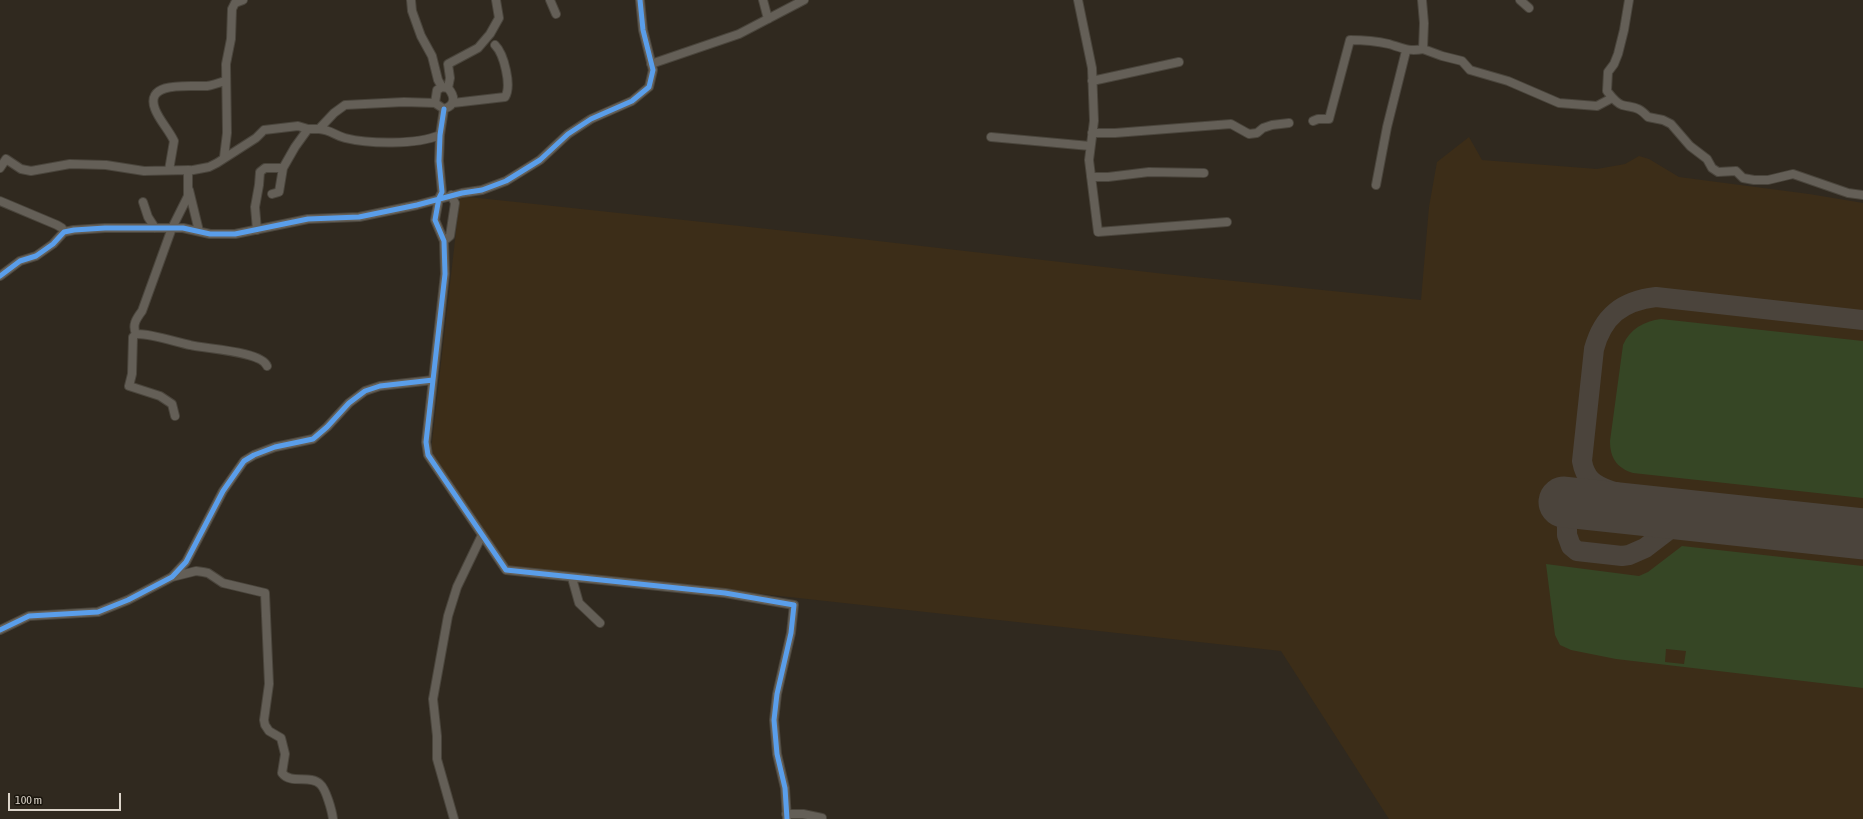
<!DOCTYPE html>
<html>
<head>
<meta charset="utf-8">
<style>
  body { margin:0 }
  #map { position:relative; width:1863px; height:819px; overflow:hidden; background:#30291f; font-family:"Asap Condensed",sans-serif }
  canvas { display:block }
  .scale { position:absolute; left:8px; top:793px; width:113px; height:18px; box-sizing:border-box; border:2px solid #dcd5ca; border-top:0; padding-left:5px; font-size:12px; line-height:14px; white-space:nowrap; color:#dcd5ca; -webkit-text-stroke:3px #19140c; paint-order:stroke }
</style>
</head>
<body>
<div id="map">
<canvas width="1863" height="819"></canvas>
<div class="scale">100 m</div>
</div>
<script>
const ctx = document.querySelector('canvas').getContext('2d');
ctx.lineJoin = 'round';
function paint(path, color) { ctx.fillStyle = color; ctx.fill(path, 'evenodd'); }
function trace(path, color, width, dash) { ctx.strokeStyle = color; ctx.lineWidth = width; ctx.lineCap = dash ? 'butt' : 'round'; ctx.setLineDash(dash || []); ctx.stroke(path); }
paint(new Path2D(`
  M1469 137 1482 160 1597 169 1625 164 1639 156 1649 159 1679 177 1809 194 1863 203V819H1389L1281 651 507 566 471 514 431 451 460 196 852 238 1165 274 1421 300 1429 207 1437 162Z`), '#3c2d18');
paint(new Path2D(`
  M1661 319 1863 341V498L1633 473C1617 468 1610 458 1610 441L1623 345C1630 329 1644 321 1661 319Z
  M1682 546 1863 566V688L1616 659 1571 650 1560 645 1555 635 1546 564 1639 576 1648 572ZM1666 649 1686 651 1684 664 1665 662Z`), '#364625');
trace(new Path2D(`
  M1611 491C1594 485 1585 479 1582 461L1594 349C1603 316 1622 301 1656 297L1863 320
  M1647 511 1637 507 1619 493 1611 491 1583 497 1572 508 1567 523V535L1571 546 1577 551 1622 556 1629 555 1645 548 1679 522 1701 517`), '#4b443c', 20);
trace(new Path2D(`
  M1564 502 1863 534`), '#4b443c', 51);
const minor = new Path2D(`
  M411 0 412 11 421 36 432 56 438 80 442 87 448 88C455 96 456 105 444 109L435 103 437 90 442 87
  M550 0 556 14
  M763 0 768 19
  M1078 0 1092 68 1094 121 1089 160 1098 232 1227 222
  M1520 0 1529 8
  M1629 0 1624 30 1618 54 1614 64 1608 72 1607 91C1611 96 1616 103 1622 105 1634 108 1638 106 1648 117L1663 120 1671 124 1690 146 1707 159 1712 168 1718 172 1736 171 1743 178 1754 180H1768L1793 174 1848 193 1863 195
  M1423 49 1442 56 1462 61 1470 70 1508 81 1559 103 1597 106 1612 98
  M651 64 739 34 804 0
  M1092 81 1179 62
  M448 88 450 78 448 64 478 48 490 34 499 18 496 0
  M453 103 505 97C512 86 504 54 495 45
  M1313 121 1318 119H1329L1350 40C1364 40 1376 41 1389 44 1402 48 1409 52 1423 49L1424 23 1422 0
  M319 129C331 130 334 135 345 138 369 144 416 145 440 135
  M1092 133H1115L1231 124 1249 134 1257 133 1263 128 1272 125 1289 123
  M991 137 1090 146
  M224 157 227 133 226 64 231 39 232 9 235 3 243 0
  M0 168 6 159 21 169 31 171 70 164 106 165 144 171 189 170
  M169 170 174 141C169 130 159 120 155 109 144 80 192 87 207 86 213 85 219 83 225 81
  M1091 177H1108L1149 172 1204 173
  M1376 185 1387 127 1406 51
  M189 190 199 231
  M272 194 279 192 283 168 295 147 308 129H319L334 113 345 105 404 102 435 103
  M0 201 57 225 62 228 64 232
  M143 202 148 217 155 228
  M257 230 255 207 259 185 260 172 265 168H283
  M444 241 450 236 455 203 451 195
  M0 276 20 261 36 256 53 244 64 232 74 230 105 228H183L210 234H235L308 219 359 217 417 205 462 193 482 190 506 181 540 160 568 134 591 119 632 101 649 87 653 70 643 30 640 0
  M136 334C132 325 136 319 142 311L172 228 188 196V171L209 167 217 163 256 138 264 130 298 126 308 129
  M433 380 426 442 428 455 506 570 725 593 794 605 791 633 777 694 774 720 777 754 785 788 787 819
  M175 416 172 404 160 396 129 386 132 374 133 337 136 334C149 333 176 342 190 345 205 349 261 351 267 366
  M172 577 196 571 203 572 208 573 223 583 265 593 269 684 264 720 265 725 269 731 281 738 285 754 282 773C291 785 310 774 320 784 326 789 332 811 333 819
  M572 578 579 603 600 623
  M0 630 29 616 98 612 128 600 172 577 186 562 223 491 244 461 254 455 275 447 313 439 327 427 349 403 365 391 380 386 433 380 445 274 444 241 435 220 439 198 442 192 439 161 440 135 444 109
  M786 814H803L822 818
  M454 819 437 759V736L433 699 448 616 457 587 482 535`);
trace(minor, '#4a453c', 10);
trace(minor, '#645f57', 8);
trace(new Path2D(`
  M0 276 20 261 36 256 53 244 64 232 74 230 105 228H183L210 234H235L308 219 359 217 417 205 462 193 482 190 506 181 540 160 568 134 591 119 632 101 649 87 653 70 643 30 640 0
  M433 380 426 442 428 455 506 570 725 593 794 605 791 633 777 694 774 720 777 754 785 788 787 819
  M0 630 29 616 98 612 128 600 172 577 186 562 223 491 244 461 254 455 275 447 313 439 327 427 349 403 365 391 380 386 433 380 445 274 444 241 435 220 439 198 442 192 439 161 440 135 444 109`), '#5a9eea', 5);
</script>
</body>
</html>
